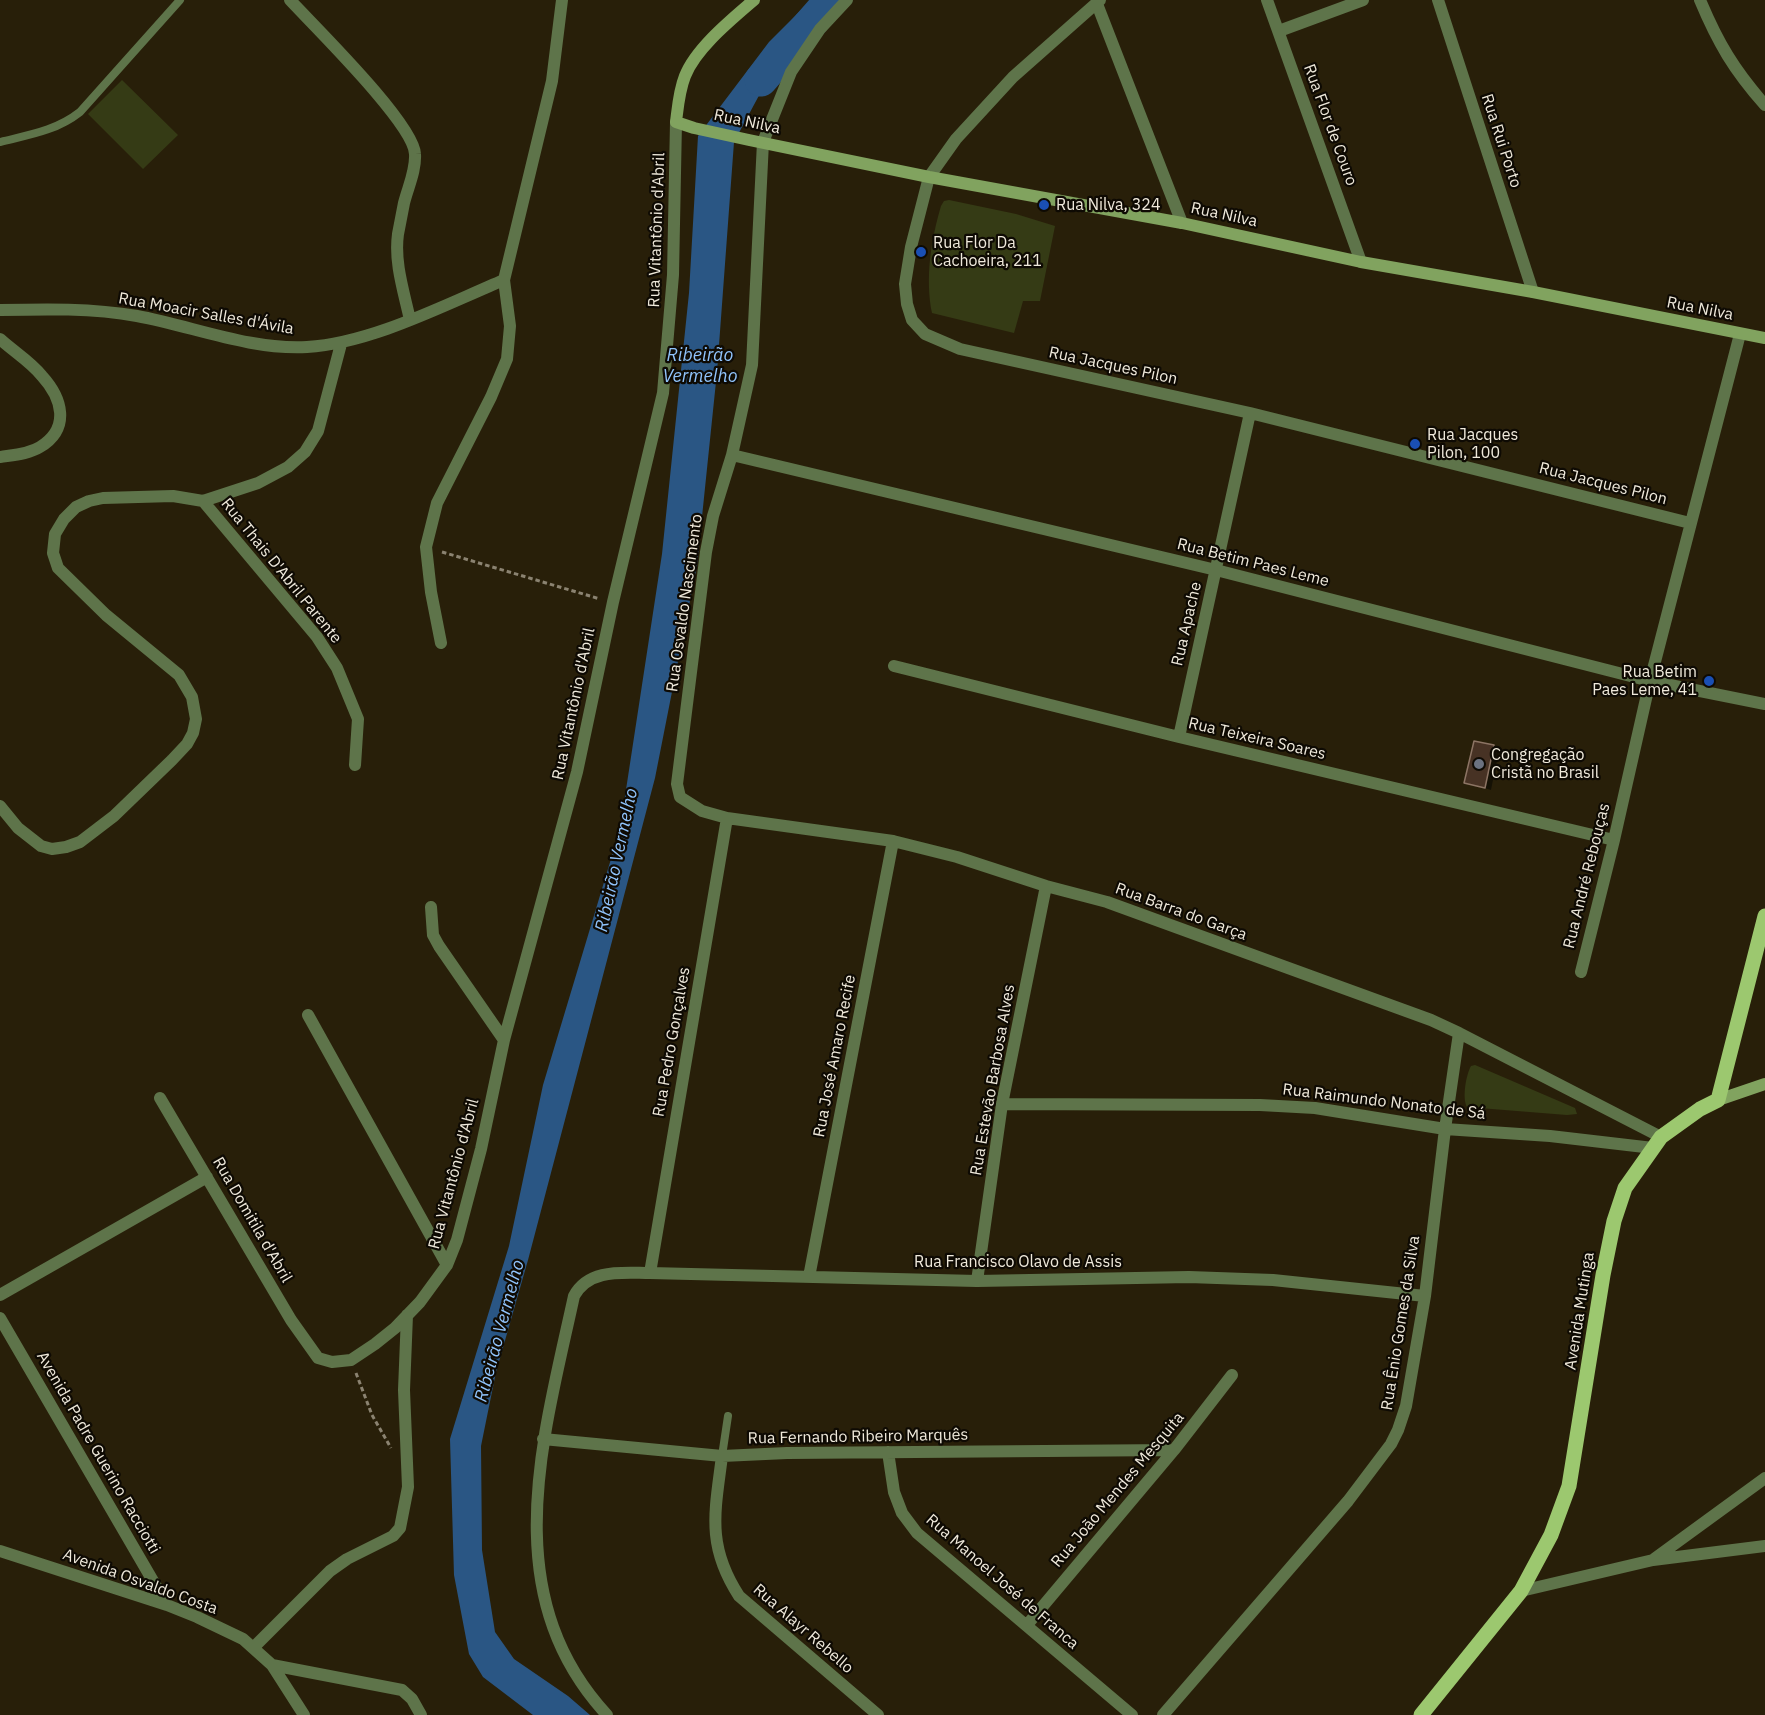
<!DOCTYPE html>
<html>
<head>
<meta charset="utf-8">
<style>
  body { margin:0 }
  canvas { display:block; background:#281f09 }
</style>
</head>
<body>
<canvas width="1765" height="1715"></canvas>
<script>
const ctx = document.querySelector('canvas').getContext('2d');
ctx.lineJoin = 'round';
function paint(path, color) { ctx.fillStyle = color; ctx.fill(path, 'evenodd'); }
function trace(path, color, width, dash) { ctx.strokeStyle = color; ctx.lineWidth = width; ctx.lineCap = dash ? 'butt' : 'round'; ctx.setLineDash(dash || []); ctx.stroke(path); }
function write(font, color, halo, rows, align = 'center') {
  ctx.font = font + ' "IBM Plex Sans",sans-serif'; ctx.lineWidth = 4.5; ctx.setLineDash([]); ctx.textBaseline = 'middle'; ctx.strokeStyle = halo; ctx.fillStyle = color; for (const [text, x, y, turn = 0] of rows) {
    ctx.save(); ctx.translate(x, y); ctx.rotate((+turn || 0) * Math.PI / 180); ctx.textAlign = isNaN(turn) ? turn : align; if (halo) ctx.strokeText(text, 0, 0); ctx.fillText(text, 0, 0); ctx.restore();
  }
}
paint(new Path2D(`
  M122 80 178 135 143 169 88 114Z
  M949 200 1016 214 1055 226 1040 301H1023L1014 333 932 313C925 278 931 240 941 206L944 201Z
  M1475 1065 1575 1108 1577 1114 1567 1115 1467 1107C1462 1098 1466 1075 1471 1066Z`), '#353b15');
paint(new Path2D(`
  M811 0H825L770 75 734 142 717 372 697 565 655 778 528 1260 496 1372 481 1446 482 1550 495 1632 514 1659 568 1696 590 1715H533L483 1677 469 1654 454 1575 450 1439 509 1246 543 1085 620 829 662 554 689 293 698 136 769 42Z`), '#2a5684');
paint(new Path2D(`
  M1493 746 1499 750 1491 790 1465 782Z`), '#0007');
trace(new Path2D(`
  M761 80 831 0`), '#2a5684', 33);
const building = new Path2D(`
  M1474 741 1494 745 1485 788 1464 783Z`);
paint(building, '#473224');
trace(building, '#8c7464', 1.5);
trace(new Path2D(`
  M442 552 600 599
  M356 1373 372 1415 391 1448`), '#8b8371', 3, [4.5, 3]);
trace(new Path2D(`
  M0 142C28 135 56 131 80 112L180 0
  M722 1456 728 1416`), '#5e744a', 8);
trace(new Path2D(`
  M290 0C315 27 414 124 415 154 416 171 408 187 404 203 402 213 400 224 398 234 394 263 404 292 410 320
  M847 0 820 29 791 72 763 142 752 365 732 455 713 516 706 552 677 784 680 797 702 811 727 818 893 841 957 857 1046 886 1107 902 1431 1020 1459 1033 1661 1137
  M1100 0 1013 77 956 139 929 177 911 247 905 284 907 304 912 320 925 334 960 349 1250 413 1690 523
  M1267 0 1361 262
  M1438 0 1533 292
  M1700 0C1718 43 1734 70 1765 105
  M1097 4 1182 223
  M1279 31 1363 0
  M0 310C45 309 92 308 137 316 192 326 249 350 307 347 372 343 444 305 504 280
  M0 339C13 351 31 362 42 376 62 398 71 428 40 447 29 454 13 455 0 457
  M732 455 1216 570 1650 681 1765 704
  M203 501 317 637 337 668 358 719 355 765
  M441 643 431 592 426 547 437 503 491 397 507 359 510 326 504 280 552 81 562 0
  M894 666 1179 737 1614 840
  M1179 737 1250 413
  M0 806 18 828 41 846 52 849 66 847 80 842 114 816 172 760 187 744 193 733 196 719 192 697 179 675 106 615 58 568 53 553 55 534 64 519 76 507 89 501 103 498 173 496 203 501 258 483 288 467 305 452 318 431 341 344
  M431 907 433 935 439 946 504 1040
  M1581 972 1614 840 1650 681 1740 334
  M308 1015 447 1265
  M160 1098 291 1320 318 1358 332 1362 351 1360 375 1344 395 1328 420 1302 447 1265 457 1240 481 1149 504 1040 577 772 613 602 663 393 673 275 676 122
  M1002 1104 1260 1105 1315 1108 1445 1129 1550 1136 1653 1148
  M650 1273 727 818
  M809 1277 893 841
  M977 1281 1002 1104 1046 886
  M0 1295 207 1177
  M0 1318 167 1605
  M543 1439 722 1456 787 1453 1174 1450
  M888 1452 894 1492 902 1513 917 1533 1132 1715
  M722 1456C715 1512 706 1545 739 1596L878 1715
  M0 1551 167 1605 197 1617 243 1639 272 1665 304 1715
  M1654 1559 1765 1478
  M1521 1591 1653 1560 1765 1546
  M1027 1625 1174 1450 1232 1375
  M253 1648 330 1571 347 1559 393 1536 400 1528 408 1487 404 1390 407 1315
  M272 1665 402 1690 412 1699 421 1715
  M607 1715C495 1594 543 1439 574 1296 589 1268 623 1273 650 1273L977 1281 1189 1277 1273 1280 1425 1296
  M1163 1715 1348 1501 1391 1444 1398 1430 1406 1406 1425 1296 1445 1129 1459 1033`), '#5e744a', 12);
trace(new Path2D(`
  M754 0C732 19 696 48 685 76 679 91 678 106 676 122L694 128 749 140 929 177 1182 223 1361 262 1533 292 1765 338
  M1718 1100 1765 1084`), '#81a35f', 12);
trace(new Path2D(`
  M1421 1715 1521 1591 1551 1535 1569 1486 1603 1275 1614 1221 1625 1188 1661 1137 1700 1109 1718 1100 1765 916`), '#9cc86f', 15);
for (const [x, y, r, color] of [
  [1044,205,6,"#1a4fb4"],
  [921,252,6,"#1a4fb4"],
  [1415,444,6,"#1a4fb4"],
  [1709,681,6,"#1a4fb4"],
  [1479,764,6,"#6b7280"]
]) { const dot = new Path2D(); dot.arc(x, y, r, 0, 2 * Math.PI); ctx.fillStyle = color; ctx.fill(dot); trace(dot, '#0e0a03', 2); }
write('16px', '#efe9db', '#0e0a03', [
  ["Rua Nilva",747,122,12],
  ["Rua Flor de Couro",1330,125,70],
  ["Rua Rui Porto",1501,141,72],
  ["Rua Nilva",1224,215,12],
  ["Rua Vitantônio d'Abril",657,230,-88],
  ["Rua Nilva",1700,309,11],
  ["Rua Moacir Salles d'Ávila",206,314,10],
  ["Rua Jacques Pilon",1113,366,12],
  ["Rua Jacques Pilon",1603,484,14],
  ["Rua Betim Paes Leme",1253,563,14],
  ["Rua Thais D'Abril Parente",281,571,51],
  ["Rua Osvaldo Nascimento",685,603,-82],
  ["Rua Apache",1187,624,-77],
  ["Rua Vitantônio d'Abril",574,704,-78],
  ["Rua Teixeira Soares",1257,739,13],
  ["Rua André Rebouças",1587,876,-76],
  ["Rua Barra do Garça",1181,912,20],
  ["Rua Pedro Gonçalves",672,1042,-80],
  ["Rua José Amaro Recife",835,1056,-79],
  ["Rua Estevão Barbosa Alves",993,1080,-80],
  ["Rua Raimundo Nonato de Sá",1384,1102,7],
  ["Rua Vitantônio d'Abril",454,1174,-75],
  ["Rua Domitila d'Abril",252,1220,60],
  ["Rua Francisco Olavo de Assis",1018,1262],
  ["Avenida Mutinga",1580,1311,-81],
  ["Rua Ênio Gomes da Silva",1401,1323,-81],
  ["Rua Fernando Ribeiro Marquês",858,1437,-1],
  ["Avenida Padre Guerino Racciotti",98,1453,60],
  ["Rua João Mendes Mesquita",1118,1490,-50],
  ["Avenida Osvaldo Costa",140,1582,20],
  ["Rua Manoel José de Franca",1002,1582,41],
  ["Rua Alayr Rebello",803,1629,41]
]);
write('16px', '#efe9db', '#0e0a03', [
  ["Rua Nilva, 324",1056,205],
  ["Rua Flor Da",933,243],
  ["Cachoeira, 211",933,261],
  ["Rua Jacques",1427,435],
  ["Pilon, 100",1427,453],
  ["Rua Betim",1697,672,"right"],
  ["Paes Leme, 41",1697,690,"right"],
  ["Congregação",1491,755],
  ["Cristã no Brasil",1491,773]
], 'left');
write('italic 18px', '#90c3fb', '#0e0a03', [
  ["Ribeirão",700,356],
  ["Vermelho",700,377],
  ["Ribeirão Vermelho",617,860,-78],
  ["Ribeirão Vermelho",500,1331,-75]
]);
</script>
</body>
</html>
